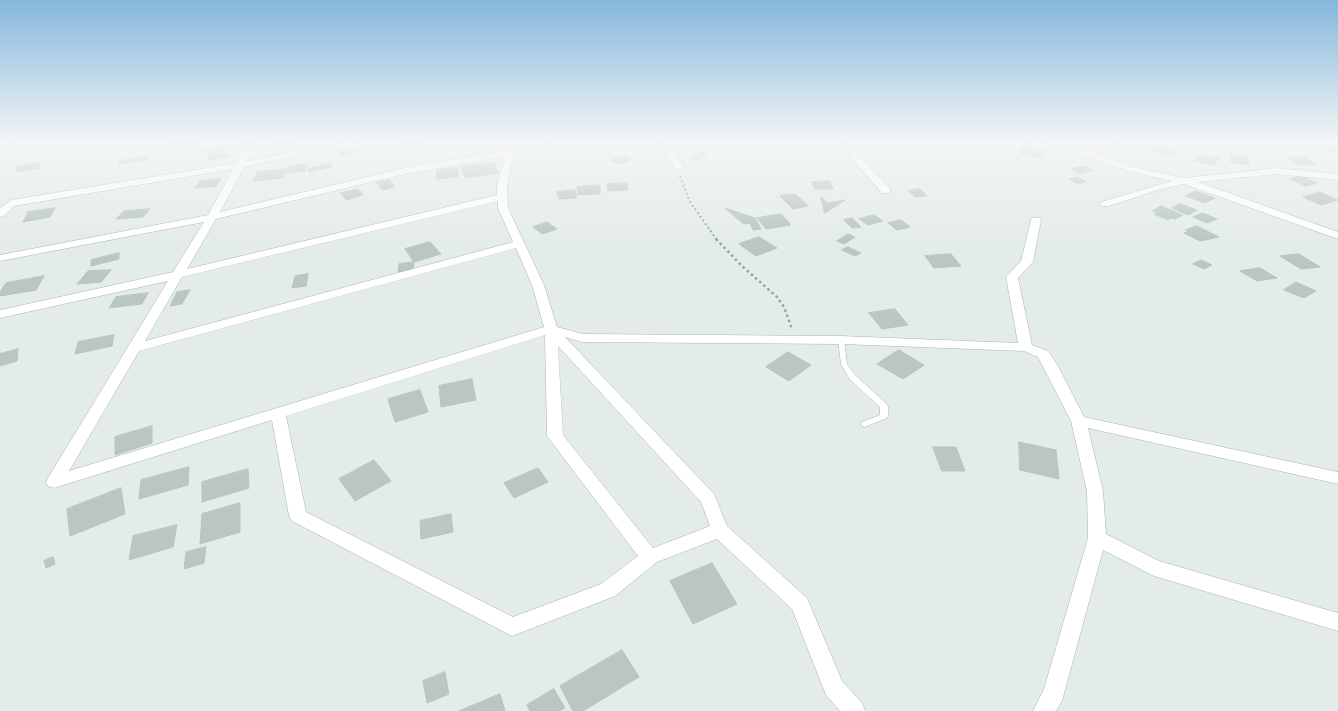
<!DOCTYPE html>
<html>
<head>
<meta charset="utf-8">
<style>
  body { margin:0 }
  canvas { display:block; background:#e4ece9 }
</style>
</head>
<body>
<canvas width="1338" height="711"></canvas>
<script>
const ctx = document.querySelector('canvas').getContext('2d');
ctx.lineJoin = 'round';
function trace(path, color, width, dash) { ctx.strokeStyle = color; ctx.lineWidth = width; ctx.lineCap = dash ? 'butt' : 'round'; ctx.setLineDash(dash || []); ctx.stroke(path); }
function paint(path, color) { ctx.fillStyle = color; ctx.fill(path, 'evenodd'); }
trace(new Path2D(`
  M0 150 15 141`), '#92bcca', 3);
const building = new Path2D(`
  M200 141 198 147 171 150 175 142Z
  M295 141V146L273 149 275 142Z
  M419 143 418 148 401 149 402 144Z
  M238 145V147L197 154V152Z
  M1156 145 1179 151 1173 157 1149 150Z
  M1329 145 1338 148V152L1334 153 1321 149 1326 147 1322 146Z
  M1023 146 1032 147 1029 155 1020 154Z
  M357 148V153L339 156 340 150Z
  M1034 148 1044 150 1042 157 1031 156Z
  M226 150 228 157 209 160 208 153Z
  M699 152 707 153 700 160 691 158Z
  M1200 154 1220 159 1212 165 1194 161Z
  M1230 154 1248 157 1250 165 1231 162Z
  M149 156 148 159 118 164 119 161Z
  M623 156 631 159 619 164 611 160Z
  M1286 157H1303L1316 164 1299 165Z
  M40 163 39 168 16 172 17 167Z
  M494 163 498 173 465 178 461 167Z
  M308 164 305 171 286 173 289 166Z
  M330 164 332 167 309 172 308 169Z
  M1083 166 1093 170 1081 174 1071 169Z
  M458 168V177L436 179 437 170Z
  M286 169 283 178 254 181 257 172Z
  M1301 176 1317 183 1306 186 1290 179Z
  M1078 177 1087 182 1078 184 1069 179Z
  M221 179 216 186 195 188 200 181Z
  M390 180 394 187 382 190 377 183Z
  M830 181 833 189H815L812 182Z
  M627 183 628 190 608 191 607 184Z
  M600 185V194L578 195 577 187Z
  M358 189 363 195 346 200 341 193Z
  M920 189 927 196 915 197 908 191Z
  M575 190 577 198 559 199 557 192Z
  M1196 191 1215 198 1205 203 1186 196Z
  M1319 192 1338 200 1321 205 1303 197Z
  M795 194 808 206 793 209 780 196Z
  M821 197 828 203 845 200 825 213Z
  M1180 204 1197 210 1188 215 1172 208Z
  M1161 206 1183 215 1175 219 1171 218 1168 220 1154 214 1157 213 1153 211Z
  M55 208 50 217 23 222 28 212Z
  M725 208 755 218 761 229 753 230 750 223 744 224Z
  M150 209 143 217 116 219 124 211Z
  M1203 213 1217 219 1207 223 1193 217Z
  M781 214 791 225 766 229 757 218Z
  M874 215 883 221 868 225 859 219Z
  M852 218 861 227 852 228 844 220Z
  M901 220 910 227 897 230 888 223Z
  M547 222 557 229 542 234 533 227Z
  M1197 226 1219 237 1200 241 1184 233 1189 231 1186 230Z
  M848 234 855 237 844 244 837 241Z
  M759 237 777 248 756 256 739 244Z
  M430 242 441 254 414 262 405 249Z
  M848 247 861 253 855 256 842 250Z
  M119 253V259L91 266V260Z
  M951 254 961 266 934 268 925 256Z
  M1299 254 1320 267 1301 269 1280 256Z
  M1201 260 1212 265 1204 269 1193 264Z
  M414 262 413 270 398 272 399 264Z
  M1260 268 1277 278 1257 281 1240 271Z
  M111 270 101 282 77 284 88 271Z
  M308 274 306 286 292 288 295 276Z
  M44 276 36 290 0 296V292L6 283Z
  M1296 282 1316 291 1304 298 1284 290Z
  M190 290 182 304 170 306 177 292Z
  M148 293 142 304 109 308 116 297Z
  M895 309 908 325 882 329 869 313Z
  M114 335 112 346 75 354 78 342Z
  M18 349 17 361 0 366V354Z
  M899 350 924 365 903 379 877 364Z
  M788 352 811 365 789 381 766 367Z
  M472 379 476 400 441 407 439 386Z
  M420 390 428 412 395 422 388 399Z
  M152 426V443L115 455V437Z
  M1019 442 1056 450 1059 479 1020 470Z
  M933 447H956L965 471H942Z
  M374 460 391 481 355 501 339 479Z
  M189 467 188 485 139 499 141 480Z
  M538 468 548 482 514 498 504 483Z
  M248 469 249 488 202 502V482Z
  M121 488 125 514 70 536 67 509Z
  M240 503V532L200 544 202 514Z
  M451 514 453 532 421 539 420 521Z
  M177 525 173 547 129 560 133 536Z
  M206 547 204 563 184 569 186 552Z
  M53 557 55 564 46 568 44 561Z
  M712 563 737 604 693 624 670 581Z
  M622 650 639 677 583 711H573L560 686Z
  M445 672 449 694 427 703 423 681Z
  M554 689 565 708 559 711H530L527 705Z
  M500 694 505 711H459Z`);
paint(building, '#b9c6c2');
trace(building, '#b7c4c0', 1);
const lane = new Path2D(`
  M841 338 844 340 847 364 856 376 887 404C889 407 889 415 887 418L865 427 862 426 861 424 862 422 880 415V407L850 380 841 364 838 340Z`);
const street = new Path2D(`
  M247 141H256L247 161 345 141H365L244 167 220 212 405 168 506 150 509 143 512 142 516 145V148L542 141H559L514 154 507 185 508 208 544 285 557 327 583 334 841 336 1018 343 1006 277 1021 261 1031 220 1032 218H1040L1041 220 1033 262 1018 278 1032 345 1048 351 1058 366 1084 417 1338 472V484L1088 428 1103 491 1106 534 1159 561 1338 613V631L1154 576 1103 550 1062 701 1056 711H1033L1044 689 1088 538 1087 491 1071 421 1038 357 1024 351 841 344 582 342 565 337 714 494 727 526 807 598 842 681 862 703 865 711H840L826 695 792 609 717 539 657 562 615 596 512 636 292 521 289 516 272 420 54 488 48 486 46 482 48 478 168 281 0 318V310L173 272 204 222 0 261V255L208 215 233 169 14 206 4 216 0 217V208L11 200 237 163ZM505 156 497 185V195L187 269 216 219 405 174ZM498 201V208L513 242 145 341 182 277ZM516 248 532 285 544 327 69 471 139 351ZM545 335 547 436 638 556 601 584 513 617 306 512 286 416ZM558 346 701 502 710 526 653 548 563 435Z
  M656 141H665L684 167 682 169H676Z
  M836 141H845L890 189V193H882Z
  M1016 141H1037L1088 151 1107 141H1119L1097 154 1134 167 1185 178 1276 168 1338 174V180L1276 174 1198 182 1338 232V239L1184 184 1161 189 1109 206H1101L1100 204 1101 202 1172 181 1128 171 1087 156Z
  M1318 141H1326V142L1322 145Z`);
trace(lane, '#a7b3b0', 1);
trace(street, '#a7b3b0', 1);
trace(new Path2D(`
  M680 176 690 202 717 240`), '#88aba3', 2, [2, 2.5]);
trace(new Path2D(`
  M716 239 742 266 777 297 784 307 792 329`), '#88aba3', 2.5, [2.5, 3]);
paint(lane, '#fff');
paint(street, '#fff');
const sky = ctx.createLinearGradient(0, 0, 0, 241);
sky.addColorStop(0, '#85b7dc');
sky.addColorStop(0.59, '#f3f6f5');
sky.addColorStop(1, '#f3f6f500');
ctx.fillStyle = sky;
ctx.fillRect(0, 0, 1338, 241);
</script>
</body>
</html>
